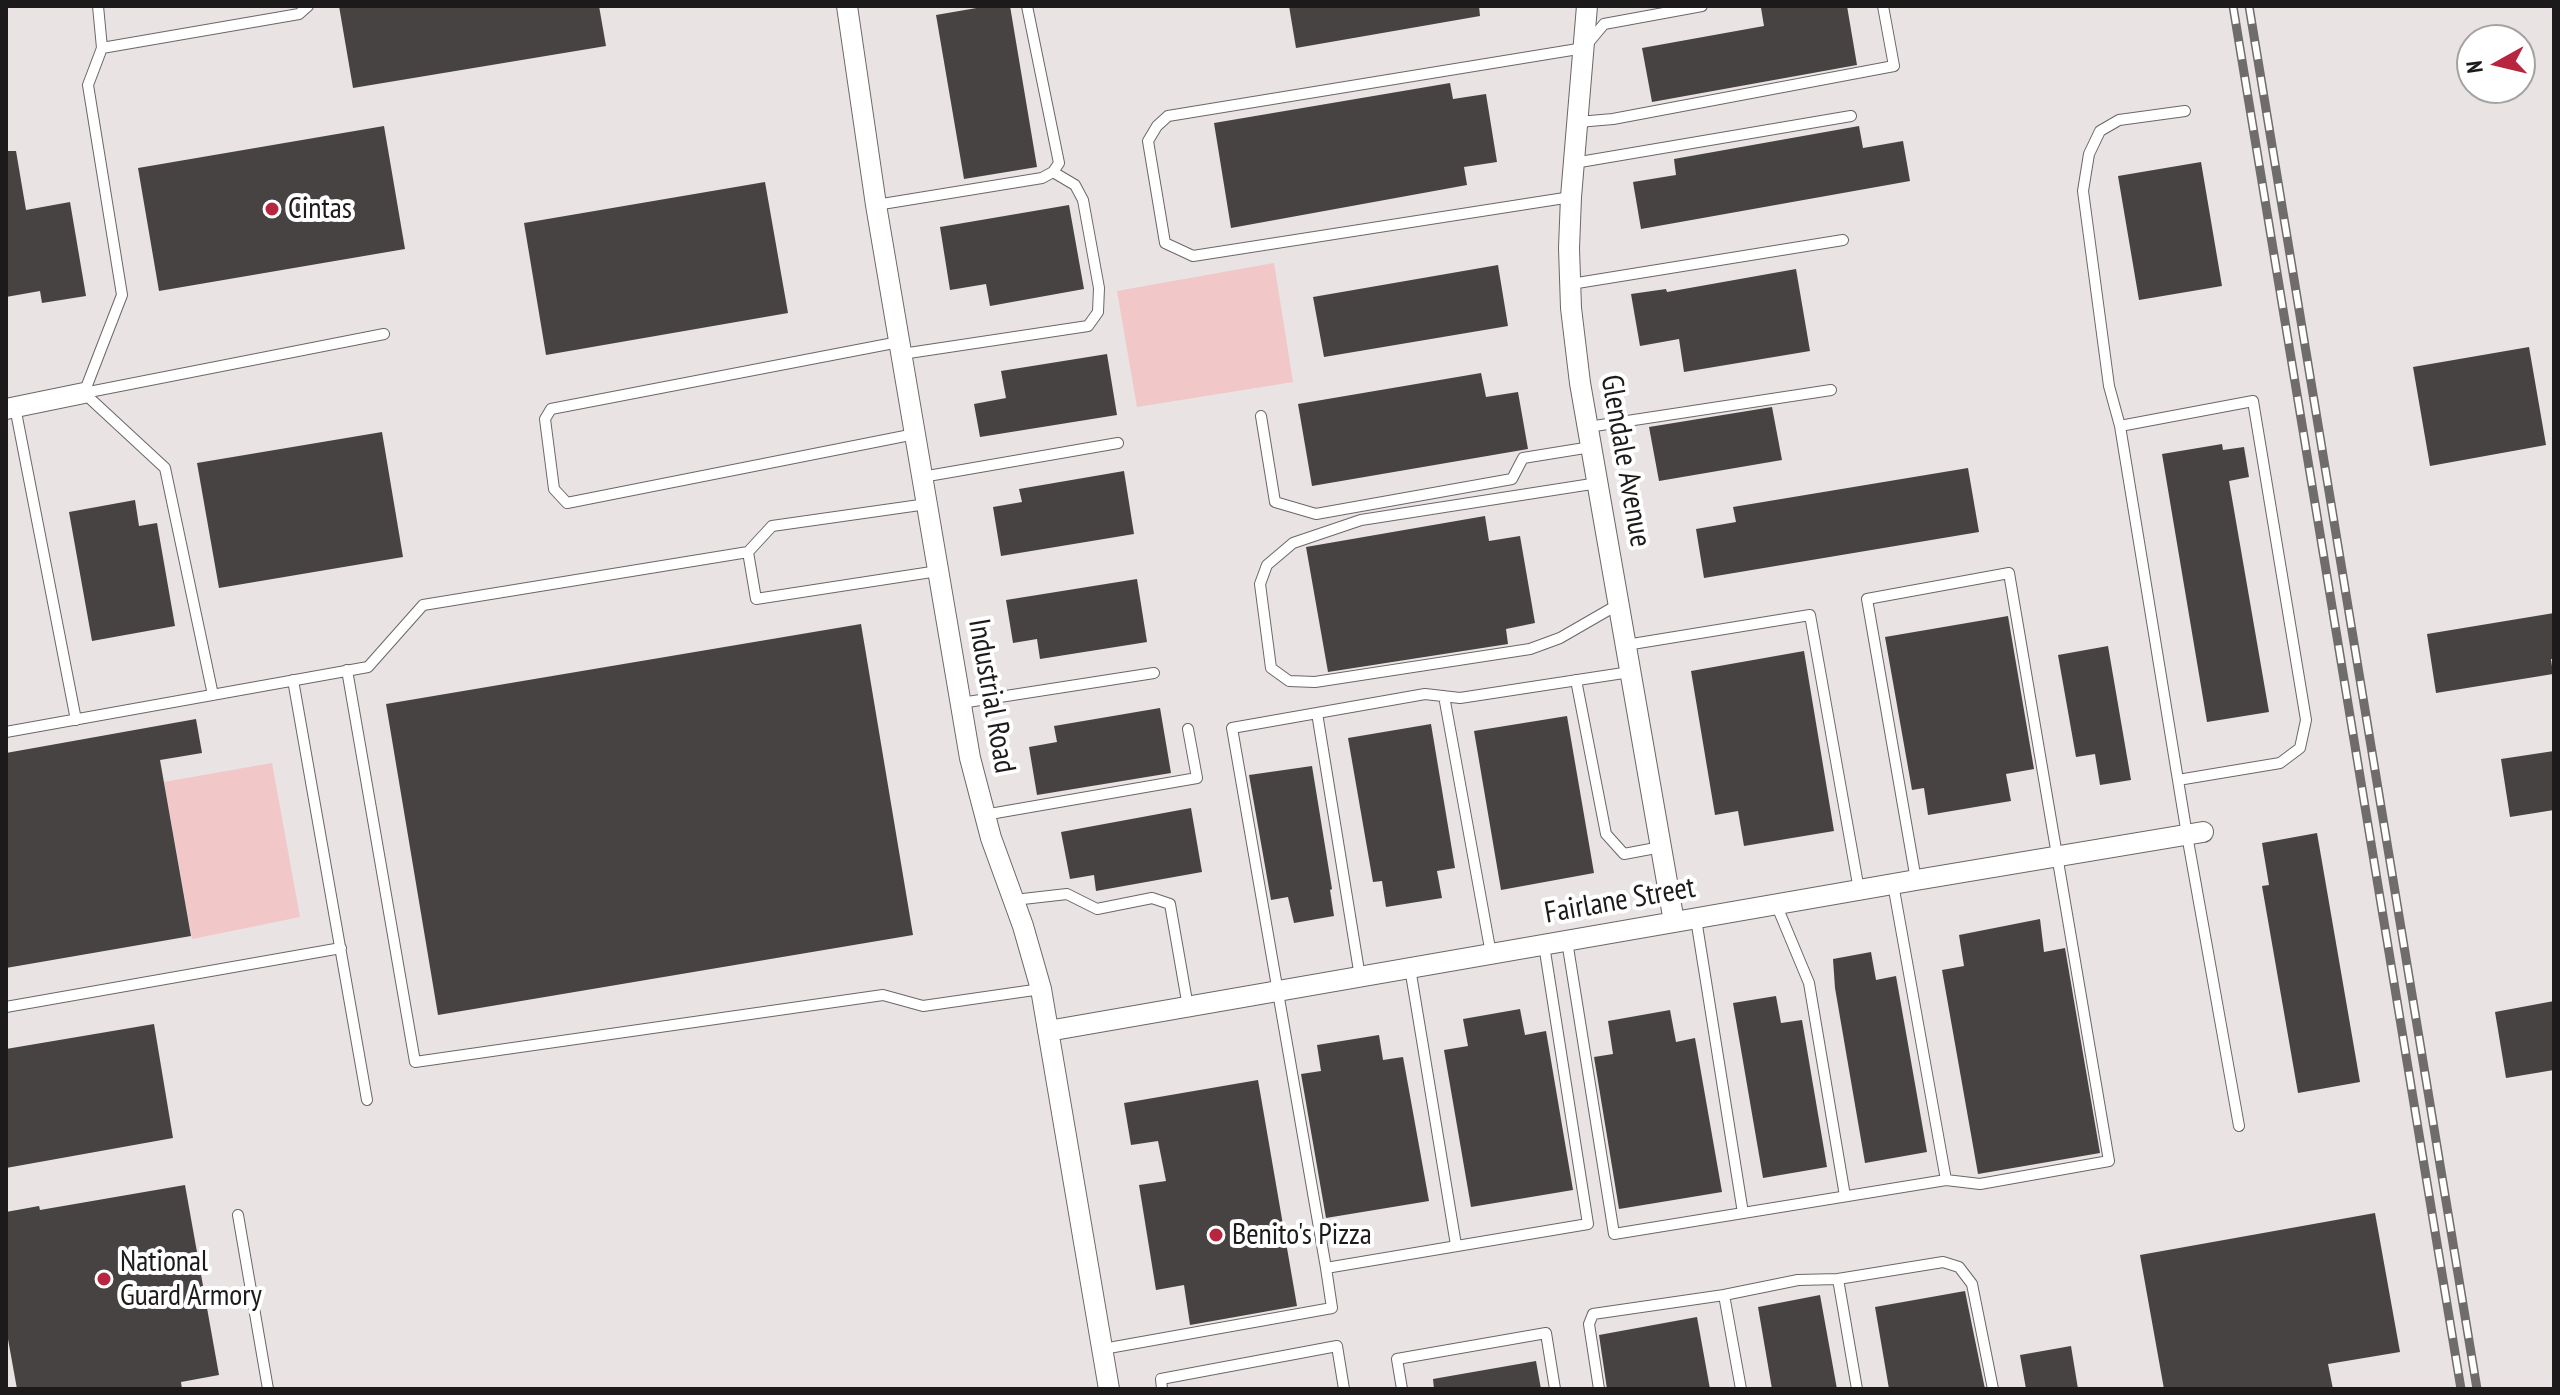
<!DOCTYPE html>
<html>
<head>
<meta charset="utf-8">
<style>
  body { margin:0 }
  #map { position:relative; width:2560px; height:1395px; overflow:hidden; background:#e9e3e3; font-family:"PT Sans Narrow",sans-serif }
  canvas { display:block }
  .frame { position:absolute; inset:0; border:8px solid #1c1a1a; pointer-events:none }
  .north { position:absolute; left:2456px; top:24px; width:80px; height:80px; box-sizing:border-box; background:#fff; border:2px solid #a4a3a3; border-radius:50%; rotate:262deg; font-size:22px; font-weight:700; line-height:32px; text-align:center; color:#1c1a1a }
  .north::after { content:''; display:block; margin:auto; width:28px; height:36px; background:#b7253e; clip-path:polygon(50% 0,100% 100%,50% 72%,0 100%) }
</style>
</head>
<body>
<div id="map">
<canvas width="2560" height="1395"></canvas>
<div class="frame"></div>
<div class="north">N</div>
</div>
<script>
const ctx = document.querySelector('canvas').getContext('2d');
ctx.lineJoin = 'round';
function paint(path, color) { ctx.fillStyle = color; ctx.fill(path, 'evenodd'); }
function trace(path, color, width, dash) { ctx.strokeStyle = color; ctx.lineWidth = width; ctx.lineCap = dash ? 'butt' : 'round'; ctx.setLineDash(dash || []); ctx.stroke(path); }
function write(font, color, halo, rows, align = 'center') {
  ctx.font = font + ' "PT Sans Narrow",sans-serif'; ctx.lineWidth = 8; ctx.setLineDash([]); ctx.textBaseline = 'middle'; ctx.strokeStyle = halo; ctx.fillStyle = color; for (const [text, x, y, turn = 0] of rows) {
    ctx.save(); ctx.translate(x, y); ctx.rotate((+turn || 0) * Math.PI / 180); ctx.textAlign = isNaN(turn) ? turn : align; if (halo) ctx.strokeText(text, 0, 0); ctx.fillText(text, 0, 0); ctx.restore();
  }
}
paint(new Path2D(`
  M1274 263 1293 382 1137 407 1117 291Z
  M272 763 300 917 192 939 164 782Z`), '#f1c7c7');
paint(new Path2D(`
  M339 6H599L606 46 353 88Z
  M988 6H1010L1037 167 964 179 936 15Z
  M1289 6H1479L1480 16 1296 48Z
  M1772 6H1847L1857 65 1652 102 1642 48 1764 26 1761 8Z
  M1450 83 1453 99 1486 94 1497 162 1464 167 1467 185 1231 228 1214 123Z
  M384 126 405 249 159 291 138 168Z
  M1859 126 1863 148 1903 141 1910 181 1641 229 1633 182 1676 175 1674 159Z
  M6 151H16L26 210 70 202 86 296 42 303 40 291 6 297Z
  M2201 162 2222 286 2139 300 2118 176Z
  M765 182 788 313 546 355 524 223Z
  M1069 205 1084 289 990 306 986 284 950 290 940 227Z
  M1498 265 1508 326 1324 357 1313 297Z
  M1796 269 1810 351 1684 372 1679 339 1640 346 1631 294 1666 289 1667 292Z
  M2529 347 2546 445 2430 466 2413 367Z
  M1107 354 1117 415 980 437 974 404 1006 398 1001 371Z
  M1481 373 1486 397 1518 392 1528 449 1312 486 1298 404Z
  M1772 407 1782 460 1659 481 1649 427Z
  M382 432 403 557 219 588 197 463Z
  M2222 444 2223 450 2244 447 2249 477 2229 481 2269 712 2207 722 2162 454Z
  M1968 468 1979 532 1704 578 1696 529 1736 522 1733 507Z
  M1124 471 1134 534 1001 556 993 507 1022 502 1019 489Z
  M135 500 139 526 157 523 175 626 92 641 69 512Z
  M1485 516 1489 541 1520 536 1535 623 1506 629 1508 644 1328 672 1306 547Z
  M1137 579 1147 642 1040 659 1037 639 1013 643 1006 600Z
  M2554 613V659H2551L2553 674 2436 693 2427 634Z
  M2008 616 2034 769 2006 774 2011 801 1928 815 1924 788 1912 790 1885 637Z
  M861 624 913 935 438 1015 386 704Z
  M2108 646 2131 780 2100 785 2095 754 2076 757 2058 655Z
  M1804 651 1834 831 1744 846 1738 811 1715 815 1691 671Z
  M1160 708 1171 773 1037 795 1029 747 1057 742 1054 726Z
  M1567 716 1594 873 1501 890 1474 731Z
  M196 719 202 753 160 760 191 936 6 968V753Z
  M1431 724 1455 868 1437 871 1442 898 1386 907 1382 881 1373 882 1348 738Z
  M2554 751V810L2510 817 2501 759Z
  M1312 766 1332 889 1330 890 1334 916 1294 923 1288 897 1271 900 1249 775Z
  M1191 808 1202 872 1096 891 1094 875 1070 879 1061 832Z
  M2317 833 2360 1082 2298 1093 2262 886 2269 885 2262 843Z
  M2040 919 2044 952 2065 948 2100 1153 1978 1174 1942 970 1964 966 1959 935Z
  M1871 952 1876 980 1896 976 1927 1152 1865 1163 1835 988 1833 959Z
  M1776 996 1781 1023 1802 1020 1827 1167 1763 1178 1733 1003Z
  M2554 1001V1070L2506 1078 2495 1012Z
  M1520 1009 1525 1035 1546 1031 1573 1190 1471 1207 1444 1050 1468 1046 1463 1019Z
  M1670 1010 1676 1042 1695 1038 1722 1192 1619 1209 1594 1057 1613 1054 1608 1021Z
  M154 1024 173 1138 6 1168V1049Z
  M1379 1035 1383 1060 1403 1057 1429 1201 1326 1218 1301 1074 1321 1071 1317 1045Z
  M1258 1080 1297 1306 1190 1325 1184 1285 1156 1290 1139 1185 1166 1181 1158 1141 1131 1145 1124 1103Z
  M185 1185 219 1375 181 1382 182 1389H17L6 1328V1212L39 1206 40 1210Z
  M2375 1213 2400 1352 2328 1364 2333 1389H2164L2140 1255Z
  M1965 1291 1985 1389H1889L1875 1307Z
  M1820 1295 1837 1389H1772L1758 1307Z
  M1697 1317 1710 1389H1607L1599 1335Z
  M2071 1346 2078 1389H2026L2020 1355Z
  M1536 1361 1541 1389H1434L1433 1379Z`), '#484343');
const lane = new Path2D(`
  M98 6 102 48 299 14 308 6
  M1578 122 1613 119 1894 66 1883 6
  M1574 163 1851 116
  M1571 197 1193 256 1165 243 1148 141 1157 126 1168 116 1584 48 1604 24 1702 6
  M876 205 1042 178 1053 172 1059 163 1027 6
  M1571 284 1843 240
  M899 342 551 409 545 419 554 489 567 503 915 434
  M902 354 1088 326 1098 312 1099 288 1083 200 1075 185 1053 172
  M84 393 122 295 88 85 102 48
  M84 393 165 468 213 695
  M84 393 384 334
  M15 407 76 720
  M1261 416 1275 502 1316 514 1512 479 1523 458 1591 447
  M2120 426 2109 386 2083 191 2089 154 2100 131 2119 120 2185 111
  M1588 427 1831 390
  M922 477 1118 443
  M1598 483 1361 520 1293 543 1267 565 1260 584 1271 668 1289 681 1315 682 1530 649 1560 638 1619 604
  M748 552 756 599 938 571
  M1626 645 1810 615 1859 890
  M347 670 415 1062 883 995 923 1006 1041 989
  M293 680 367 1100
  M1576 680 1606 834 1624 854 1661 847
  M1444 696 1491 954
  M961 703 1154 673
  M1317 713 1360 977
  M6 732 368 667 423 605 748 552 772 526 927 504
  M2178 780 2280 763 2300 748 2306 720 2253 401 2120 426 2187 835 2239 1126
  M984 815 1197 778 1188 729
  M1893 884 1946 1180
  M1014 900 1067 894 1097 909 1152 898 1170 904 1188 1007
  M1776 904 1809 983 1845 1196
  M1696 919 1743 1213
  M1567 941 1614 1234 1946 1180 1980 1184 2109 1161 2009 573 1867 599 1916 880
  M1544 945 1588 1224 1326 1268 1232 728 1425 694 1460 698 1630 672
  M1410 968 1456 1245
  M6 1007 341 948
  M238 1215 268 1389
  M1838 1279 1943 1262 1959 1267 1972 1284 1993 1389
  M1724 1295 1798 1280 1838 1279 1857 1389
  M1103 1349 1332 1308 1326 1268
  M1162 1389 1161 1379 1337 1346 1344 1389
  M1402 1389 1397 1359 1546 1333 1555 1389
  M1599 1389 1589 1324 1593 1314 1724 1295 1741 1389`);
const street = new Path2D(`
  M847 6 876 205 970 758 991 838 1023 926 1041 989 1109 1389
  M1587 6 1571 197 1569 248 1571 308 1580 383 1674 922
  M6 409 84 393
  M1048 1031 1916 880 2203 832`);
trace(lane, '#6c6767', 12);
trace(street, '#6c6767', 22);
trace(lane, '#fff', 10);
trace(street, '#fff', 20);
const rail = new Path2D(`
  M2233 6 2461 1389
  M2249 6 2477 1389`);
trace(rail, '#706c6c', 9);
trace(rail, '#fff', 6, [18]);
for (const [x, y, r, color] of [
  [272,209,8,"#b7253e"],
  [1216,1235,8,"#b7253e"],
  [104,1279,8,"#b7253e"]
]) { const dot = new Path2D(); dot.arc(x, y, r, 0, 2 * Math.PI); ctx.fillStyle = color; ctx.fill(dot); trace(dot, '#fff', 3); }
write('30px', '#1c1a1a', '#fff', [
  ["Cintas",288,209],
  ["Benito's Pizza",1232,1235],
  ["National",120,1262],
  ["Guard Armory",120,1296]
], 'left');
write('30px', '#1c1a1a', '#fff', [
  ["Glendale Avenue",1625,461,80],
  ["Industrial Road",991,696,80],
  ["Fairlane Street",1620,901,-10]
]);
</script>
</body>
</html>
